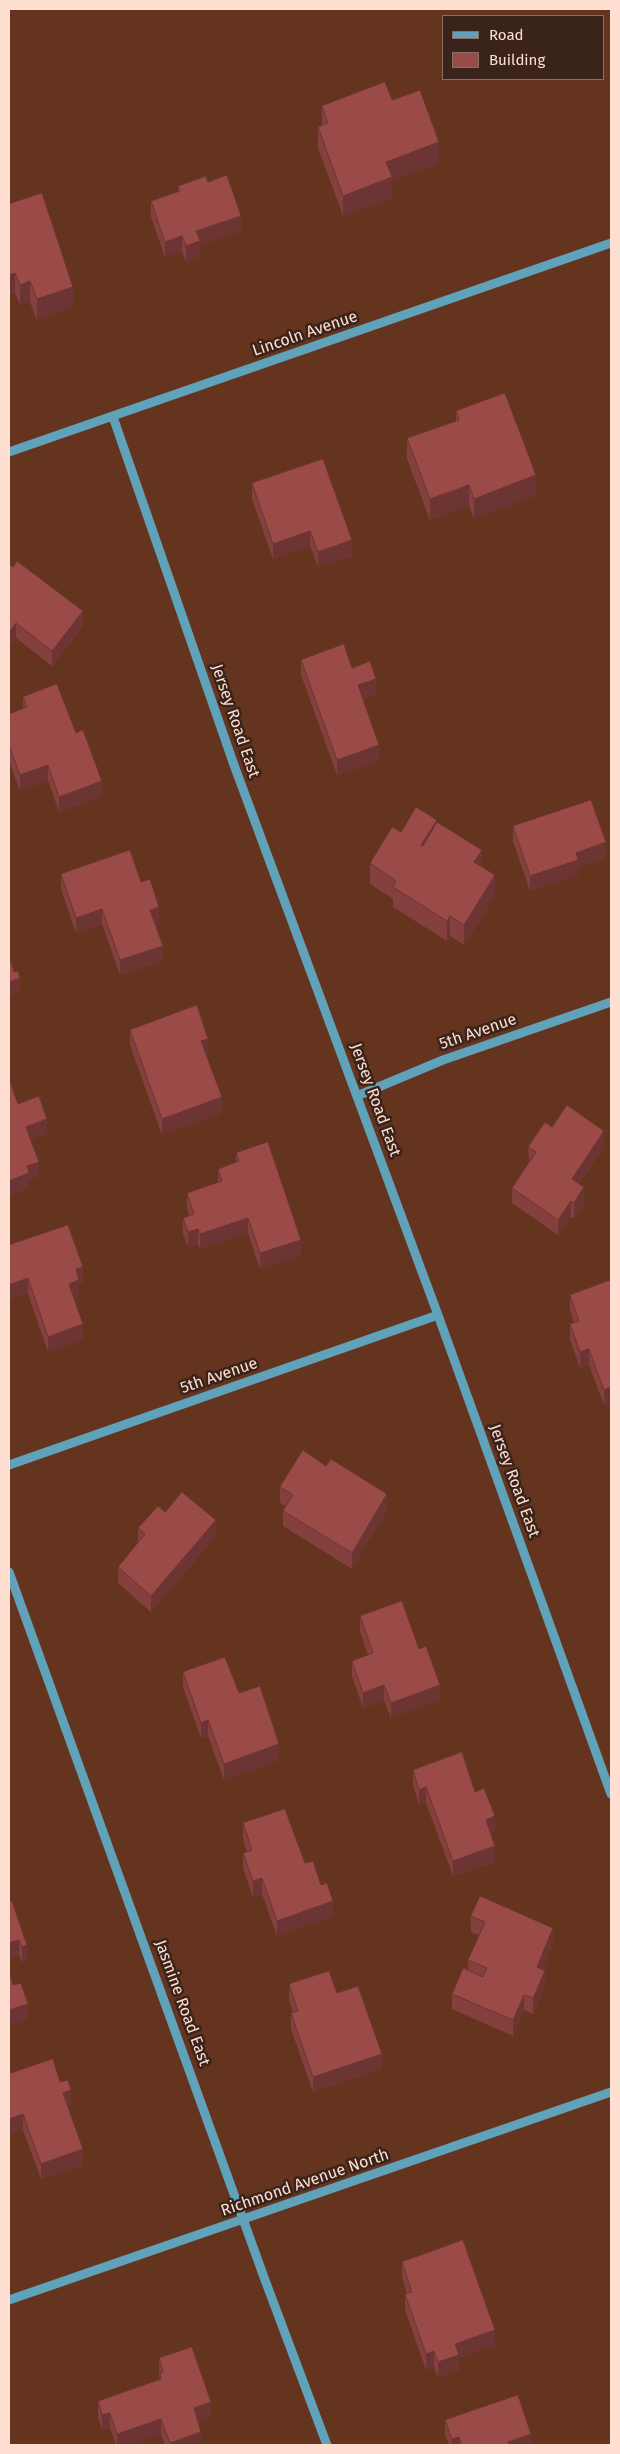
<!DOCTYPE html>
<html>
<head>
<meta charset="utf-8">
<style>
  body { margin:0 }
  #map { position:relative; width:620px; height:2454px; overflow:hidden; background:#65341e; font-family:"Fira Sans",sans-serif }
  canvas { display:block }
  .frame { position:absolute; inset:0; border:10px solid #ffdfd2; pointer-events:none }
  .legend { position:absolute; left:442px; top:15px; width:162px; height:65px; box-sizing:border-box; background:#3a231a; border:1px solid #896e64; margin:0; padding:6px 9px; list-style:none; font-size:15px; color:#ffdfd2 }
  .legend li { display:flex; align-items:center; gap:10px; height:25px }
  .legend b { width:25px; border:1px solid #896e64 }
</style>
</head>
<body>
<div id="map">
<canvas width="620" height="2454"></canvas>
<div class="frame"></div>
<ul class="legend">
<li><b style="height:6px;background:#60a2b9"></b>Road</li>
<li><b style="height:14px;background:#9a4b48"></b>Building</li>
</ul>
</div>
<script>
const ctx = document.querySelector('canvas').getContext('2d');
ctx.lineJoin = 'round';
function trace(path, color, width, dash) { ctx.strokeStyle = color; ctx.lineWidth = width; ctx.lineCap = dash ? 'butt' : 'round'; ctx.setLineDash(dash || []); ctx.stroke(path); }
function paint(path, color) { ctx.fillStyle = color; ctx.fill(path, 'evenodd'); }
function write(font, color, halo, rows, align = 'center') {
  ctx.font = font + ' "Fira Sans",sans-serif'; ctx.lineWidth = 5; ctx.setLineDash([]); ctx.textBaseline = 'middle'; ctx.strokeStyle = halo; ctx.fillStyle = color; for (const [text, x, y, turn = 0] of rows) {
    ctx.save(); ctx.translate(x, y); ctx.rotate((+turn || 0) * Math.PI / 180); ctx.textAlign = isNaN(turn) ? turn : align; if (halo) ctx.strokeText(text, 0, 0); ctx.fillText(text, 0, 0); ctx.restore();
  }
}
trace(new Path2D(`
  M113 417 234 765 438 1315 611 1794
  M9 452 611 243
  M357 1096 443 1060 611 1002
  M9 1465 438 1315
  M9 1572 265 2280 327 2445
  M9 2300 611 2092`), '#60a2b9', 9);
paint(new Path2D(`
  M392 100 439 163 392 180V198L343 216 318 148V127L322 126V106Z
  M208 182 241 231 200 245V257L186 262 182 251 165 257 151 217V201L178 192V186Z
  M9 204 73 307 37 320 30 302 20 305 15 293Z
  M456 411 536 495 474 519 469 505 430 520 407 459V438L456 421Z
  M252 483 352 556 318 567 310 546 273 559 252 499Z
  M9 564 83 626 52 666 16 638Z
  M301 660 352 668 376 694 363 699 379 761 337 775 301 675Z
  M23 697 76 733 102 796 59 812 48 780 20 791 9 761V714L23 708Z
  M437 823 482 867 495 896 464 945 450 936 447 941 393 907V899L370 884V863L401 832Z
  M513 826 606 858 578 867V875L530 891 513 841Z
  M61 874 141 882 159 923 155 924 163 961 120 975 102 924 76 933 61 889Z
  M130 1030 208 1054 206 1055 222 1113 162 1135 130 1045Z
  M552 1127 604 1146 579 1184 584 1203 574 1218 571 1217 558 1235 512 1203V1188L529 1163 528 1147Z
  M236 1153 301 1255 260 1269 248 1233 200 1249 198 1244 188 1247 183 1234V1218L189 1216 187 1208V1193L218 1182V1169L236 1162Z
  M9 1245 83 1282 79 1284V1296L74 1298 83 1340 48 1352 28 1294 9 1300Z
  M611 1280V1403L604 1405 589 1365 580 1368 570 1340V1324L574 1323 570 1310V1295Z
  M280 1487 387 1510 352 1569 283 1526V1511L286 1506 280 1503Z
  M138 1528 216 1536 151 1612 118 1583V1567L138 1543Z
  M360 1616 419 1649 440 1700 391 1718 384 1700 363 1708 352 1676V1661L368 1655 360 1632Z
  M183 1672 239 1693 279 1760 224 1780 208 1736 201 1738 183 1687Z
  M413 1770 475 1792 495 1832 491 1833 495 1862 453 1876 426 1803 419 1805 413 1785Z
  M243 1823 305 1863 321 1885 333 1916 277 1936 262 1894 253 1897 243 1868V1853L247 1852 243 1839Z
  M9 1902 27 1960 22 1962 19 1955Z
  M471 1916 553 1943 542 1970 545 1986 533 2014 524 2010 513 2036 452 2009V1994L468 1970V1960L479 1935 471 1932Z
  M289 1984 337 1993 382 2069 313 2092 291 2029V2013L293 2012 289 2000Z
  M10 2073 60 2082 71 2105 68 2106 83 2165 41 2179 23 2130Z
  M402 2262 495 2345 459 2358V2370L438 2377 434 2367 426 2370 405 2310V2294H407L402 2277Z
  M159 2358 211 2417 198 2422 201 2445H165L161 2434 128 2445H116L110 2428 102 2430 98 2416V2401L160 2380 159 2374Z
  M445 2420 531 2445H449L445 2435Z`), '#84403e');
paint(new Path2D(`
  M439 142V163L392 180V198L343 216V196L386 162Z
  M241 216V231L200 245V257L186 262V246L196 231Z
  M182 236V251L165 257V242Z
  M15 273V293L9 296V275Z
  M30 281V302L20 305V285Z
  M73 287V307L37 320V299Z
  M536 475V495L474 519V499Z
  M469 485V505L430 520V499Z
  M310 531V546L273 559V544Z
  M352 540V556L318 567V552Z
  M83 611V626L52 666V651Z
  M16 623V638L9 647V632Z
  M376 679V694L358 701V685Z
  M379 745V761L337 775V760Z
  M48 765V780L20 791V775Z
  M102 781V796L59 812V797Z
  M437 820V840L421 865V845Z
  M606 842V858L578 867V875L530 891V876L576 853Z
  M482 850V870L474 862Z
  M495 875V896L464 945V925Z
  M159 907V923L150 926V910Z
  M102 909V924L76 933V918Z
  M450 916V936L447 941V921Z
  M163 946V961L120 975V960Z
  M20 978V993L9 997V982Z
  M208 1039V1054L201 1057V1041Z
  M222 1097V1113L162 1135V1119Z
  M47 1119V1134L26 1142V1127Z
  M604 1131V1146L572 1194V1179Z
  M39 1162V1177L29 1181V1188L9 1196V1181L27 1166Z
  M584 1187V1203L574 1218V1203Z
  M571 1201V1217L558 1235V1220Z
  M248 1218V1233L200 1249V1234Z
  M198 1229V1244L188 1247V1232Z
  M301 1240V1255L260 1269V1253Z
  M83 1267V1282L79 1284V1296L69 1299V1284L76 1269Z
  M28 1278V1294L9 1300V1285Z
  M83 1324V1340L48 1352V1337Z
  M589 1349V1365L580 1368V1352Z
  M611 1387V1403L604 1405V1390Z
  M387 1494V1510L352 1569V1553Z
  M216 1520V1536L151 1612V1596Z
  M384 1685V1700L363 1708V1693Z
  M440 1685V1700L391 1718V1703Z
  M208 1720V1736L201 1738V1723Z
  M279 1744V1760L224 1780V1764Z
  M426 1787V1803L419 1805V1790Z
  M495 1816V1832L486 1835V1820Z
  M495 1846V1862L453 1876V1861Z
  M262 1878V1894L253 1897V1881Z
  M333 1901V1916L277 1936V1921Z
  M553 1928V1943L537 1983V1967Z
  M19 1940V1955L9 1959V1943Z
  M27 1945V1960L22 1962V1947Z
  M545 1971V1986L533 2014V1998Z
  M524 1995V2010L513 2036V2020Z
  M28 2004V2019L9 2026V2010Z
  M382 2054V2069L313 2092V2077Z
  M71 2090V2105L63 2108V2093Z
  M23 2114V2130L9 2135V2119Z
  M83 2149V2165L41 2179V2164Z
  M495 2330V2345L459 2358V2370L438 2377V2362L455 2344Z
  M434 2351V2367L426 2370V2354Z
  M211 2402V2417L194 2423V2408Z
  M110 2413V2428L102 2430V2415Z
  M161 2419V2434L128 2445H117V2434Z
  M201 2432V2445H170V2443Z
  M531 2434V2445H508V2442Z
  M459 2437V2445H452V2439Z`), '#6c3432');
const building = new Path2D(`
  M385 82 392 100 420 90 439 142 386 162 392 177 343 196 318 127 328 123 322 106Z
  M227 175 241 216 196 231 200 241 186 246 182 236 165 242 151 201 180 191 178 186 206 176 208 182Z
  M42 193 73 287 37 299 30 281 20 285 15 273 9 275V204Z
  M505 393 536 475 474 499 469 485 430 499 407 438 459 420 456 411Z
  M323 459 352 540 318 552 310 531 273 544 252 483Z
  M17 561 83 611 52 651 16 623 9 632V564L13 567Z
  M344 644 352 668 370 661 376 679 358 685 379 745 337 760 301 660Z
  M57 684 76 733 83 730 102 781 59 797 48 765 20 775 9 745V714L27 707 23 697Z
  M591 800 606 842 576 853 578 860 530 876 513 826Z
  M416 807 437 820 421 845 423 846 437 822 482 850 474 862 495 875 464 925 450 916 447 921 393 887 396 881 370 863 392 827 401 832Z
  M130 850 141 882 150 879 159 907 150 910 163 946 120 960 102 909 76 918 61 874Z
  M9 957 14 972 18 971 20 978 9 982Z
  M197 1005 208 1039 201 1041 222 1097 162 1119 130 1030Z
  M9 1079 18 1104 39 1096 47 1119 26 1127 39 1162 27 1166 29 1173 9 1181Z
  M567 1105 604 1131 572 1179 584 1187 574 1203 571 1201 558 1220 512 1188 536 1152 528 1147 545 1122 552 1127Z
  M268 1142 301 1240 260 1253 248 1218 200 1234 198 1229 188 1232 183 1218 194 1214 187 1193 222 1181 218 1169 239 1161 236 1153Z
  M68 1225 83 1267 76 1269 79 1280 69 1284 83 1324 48 1337 28 1278 9 1285V1245Z
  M611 1280V1387L604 1390 589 1349 580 1352 570 1324 579 1321 570 1295Z
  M303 1450 326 1466 331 1459 387 1494 352 1553 283 1511 293 1495 280 1487Z
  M182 1492 216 1520 151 1596 118 1567 145 1534 138 1528 158 1506 165 1512Z
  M402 1601 419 1649 426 1646 440 1685 391 1703 384 1685 363 1693 352 1661 373 1653 360 1616Z
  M225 1657 239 1693 260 1686 279 1744 224 1764 208 1720 201 1723 183 1672Z
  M462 1752 475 1792 484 1788 495 1816 486 1820 495 1846 453 1861 426 1787 419 1790 413 1770Z
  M285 1809 305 1863 313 1861 321 1885 327 1883 333 1901 277 1921 262 1878 253 1881 243 1853 252 1850 243 1823Z
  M480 1896 553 1928 537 1967 545 1971 533 1998 524 1995 513 2020 452 1994 463 1968 483 1977 487 1968 468 1960 485 1922 471 1916Z
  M12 1901 27 1945 22 1947 19 1940 9 1943V1902Z
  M9 1971 13 1985 21 1983 28 2004 9 2010Z
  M329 1971 337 1993 358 1986 382 2054 313 2077 291 2013 298 2011 289 1984Z
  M53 2059 60 2082 68 2080 71 2090 63 2093 83 2149 41 2164 23 2114 9 2119V2069L10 2073Z
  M463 2240 495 2330 455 2344 459 2355 438 2362 434 2351 426 2354 405 2294 412 2292 402 2262Z
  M192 2347 211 2402 194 2408 201 2432 170 2443 161 2419 117 2434 110 2413 102 2415 98 2401 161 2379 160 2374 163 2372 159 2358Z
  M518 2395 531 2434 508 2442 509 2445H462L459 2437 452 2439 445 2420Z`);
paint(building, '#9a4b48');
trace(building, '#6c3432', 1);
write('16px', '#ffdfd2', '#3a231a', [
  ["Lincoln Avenue",305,334,-19],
  ["Jersey Road East",235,721,71],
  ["5th Avenue",478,1032,-19],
  ["Jersey Road East",375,1100,70],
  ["5th Avenue",219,1376,-19],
  ["Jersey Road East",514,1481,70],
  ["Jasmine Road East",182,2003,70],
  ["Richmond Avenue North",305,2183,-19]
]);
</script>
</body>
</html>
